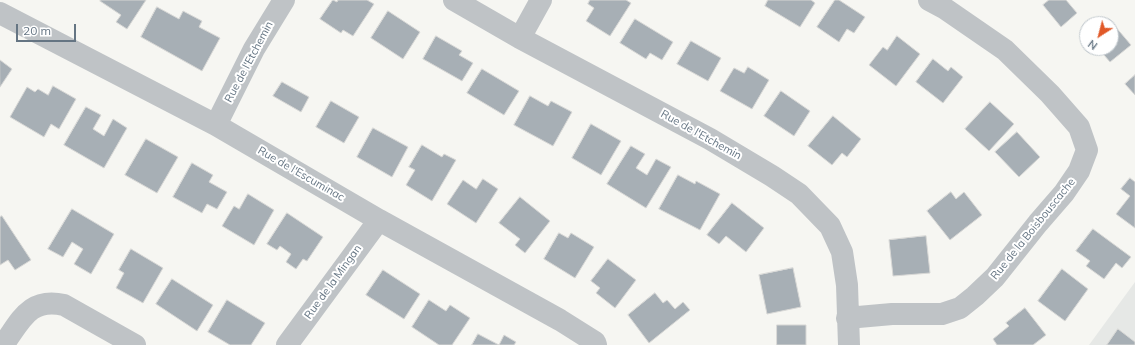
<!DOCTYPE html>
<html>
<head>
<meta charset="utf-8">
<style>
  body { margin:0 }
  #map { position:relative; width:1135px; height:345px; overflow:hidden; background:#f6f6f2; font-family:Mulish,sans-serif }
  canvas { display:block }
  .north { position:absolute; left:1079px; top:16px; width:40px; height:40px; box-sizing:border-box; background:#fff; border:1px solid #c1c8cd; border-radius:50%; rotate:216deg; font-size:11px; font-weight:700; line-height:16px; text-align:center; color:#657583 }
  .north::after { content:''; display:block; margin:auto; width:14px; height:18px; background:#e15928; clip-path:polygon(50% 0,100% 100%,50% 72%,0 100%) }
  .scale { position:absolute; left:16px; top:24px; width:60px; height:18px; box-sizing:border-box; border:2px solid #657583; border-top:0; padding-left:5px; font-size:12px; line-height:14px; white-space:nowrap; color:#657583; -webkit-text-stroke:3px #fff; paint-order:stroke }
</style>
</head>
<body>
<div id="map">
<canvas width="1135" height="345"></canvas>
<div class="north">N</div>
<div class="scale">20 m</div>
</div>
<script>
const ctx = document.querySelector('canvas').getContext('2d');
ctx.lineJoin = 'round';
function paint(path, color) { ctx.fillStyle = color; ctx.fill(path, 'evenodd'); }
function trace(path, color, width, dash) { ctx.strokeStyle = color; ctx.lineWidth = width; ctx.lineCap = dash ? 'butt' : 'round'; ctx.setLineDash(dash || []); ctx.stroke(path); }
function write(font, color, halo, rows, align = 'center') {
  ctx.font = font + ' Mulish,sans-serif'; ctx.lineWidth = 4; ctx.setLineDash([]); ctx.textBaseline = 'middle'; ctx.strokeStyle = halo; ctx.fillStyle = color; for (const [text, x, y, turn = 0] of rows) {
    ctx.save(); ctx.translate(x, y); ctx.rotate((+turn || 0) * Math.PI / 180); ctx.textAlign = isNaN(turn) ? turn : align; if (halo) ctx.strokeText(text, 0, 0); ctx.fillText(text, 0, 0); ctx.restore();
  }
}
paint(new Path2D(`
  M1135 282V345H1089Z`), '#e6e8e6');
const building = new Path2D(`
  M101 0H146L127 29 116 22 121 15 100 1Z
  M333 0 337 2 338 0H367L374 4 353 36 343 30 341 33 320 19Z
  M590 0H626L631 3 610 36 586 21 594 8 588 4Z
  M768 0H811L815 3 800 27 765 6Z
  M835 0H839L865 17 854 33 847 29 839 42 817 27Z
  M1049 0H1066L1077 13 1061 27 1043 5Z
  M157 7 179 19 183 11 202 21 199 27 220 38 202 71 141 37Z
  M388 11 420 32 403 59 371 38Z
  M635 19 673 42 662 60 650 53 646 59 620 43Z
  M1114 25 1131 45 1110 62 1098 48H1111V27Z
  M436 36 462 51 459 55 473 63 462 81 423 59Z
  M897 36 920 54 896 86 869 65 883 47 887 50Z
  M691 41 721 58 708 81 677 64Z
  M933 59 948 71 951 67 963 77 943 103 916 82Z
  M0 60 12 69 0 87Z
  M748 67 769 80 752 109 720 91 734 68 744 73Z
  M482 69 519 91 504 115 467 93Z
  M1135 75V95L1125 84Z
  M282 82 309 97 301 112 273 96Z
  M53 86 76 99 59 129 51 124 44 137 10 117 27 87 35 92 38 89 48 95Z
  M781 91 810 111 794 136 764 116Z
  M530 96 548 106 551 101 572 112 553 146 514 125Z
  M331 101 359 117 344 143 316 127Z
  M990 102 1014 124 989 151 965 129Z
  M86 107 101 115 93 129 104 136 113 119 127 128 104 168 64 145Z
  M833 116 861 139 847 157 842 153 832 165 808 146Z
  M591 124 621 141 601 175 572 158Z
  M373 128 408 147 392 177 357 157Z
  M1017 132 1040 157 1019 177 995 152Z
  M146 139 178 157 157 193 125 175Z
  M422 145 442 157 444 154 456 160 432 201 406 185 415 170 409 167Z
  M631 146 645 154 636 168 647 175 656 159 671 167 646 208 607 184Z
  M192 163 213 175 209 182 227 192 217 209 207 204 202 213 173 197Z
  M678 175 695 184 696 181 720 194 700 230 659 209Z
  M1130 178 1135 182V228L1116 214 1130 196 1121 189Z
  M483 179 498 189 476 223 447 204 463 180 476 189Z
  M951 192 956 199 964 192 982 215 950 240 927 211Z
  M248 194 274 210 254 245 222 226 234 206 239 209Z
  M520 197 550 221 525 253 515 245 520 239 499 223Z
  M732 203 764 228 746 252 726 236 719 244 707 235Z
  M72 209 114 234 91 274 74 264 83 249 72 242 63 257 48 249Z
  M287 213 323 237 307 261 303 259 296 269 286 262 291 254 280 246 277 250 267 244Z
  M2 216 31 260 15 270 8 260 0 265V217Z
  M1093 229 1131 257 1122 268 1116 263 1104 279 1086 266 1090 261 1076 251Z
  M559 233 568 238 571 233 594 247 575 278 544 259Z
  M926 236 930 273 893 276 889 240Z
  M131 249 163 268 143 303 116 288 124 273 119 270Z
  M608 259 636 280 615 308 596 293 600 288 591 281Z
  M793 268 801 307 767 314 759 275Z
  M1062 269 1088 289 1065 321 1038 301Z
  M383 270 420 294 404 319 366 295Z
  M172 279 213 305 197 331 156 304Z
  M655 293 663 303 667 300 675 309 683 302 690 310 649 343 628 315Z
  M227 300 265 323 251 345H230L208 332Z
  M429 300 446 311 450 305 470 318 452 345H439L412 327Z
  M1025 308 1046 335 1033 345H997L993 339 1009 326 1006 323Z
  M777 325H806V345H777Z
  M1118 329 1135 342V345H1107Z
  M478 334 499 345 504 335 516 342 514 345H472Z`);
paint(building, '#a7afb5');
trace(building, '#d7d7d5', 1);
trace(new Path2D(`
  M454 0 520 38 710 139 772 176 799 194 830 226 842 252 847 285 849 345
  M0 13 216 125 379 220 560 320 595 342 596 345
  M520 38 541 0
  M216 125 254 49 284 0
  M847 318 892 314H942L960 308 975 296 995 277 1038 223 1064 193 1079 171 1087 150 1079 127 1050 94 1005 50 944 8 929 0
  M3 345C21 321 29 297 64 305L135 345
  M287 345 379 220`), '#bfc3c6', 22);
write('11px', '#657583', '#fff', [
  ["Rue de l'Etchemin",249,62,-62],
  ["Rue de l'Etchemin",701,135,29],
  ["Rue de l'Escuminac",301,174,30],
  ["Rue de la Boisbouscache",1033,229,-51],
  ["Rue de la Mingan",333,282,-54]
]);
</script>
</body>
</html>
